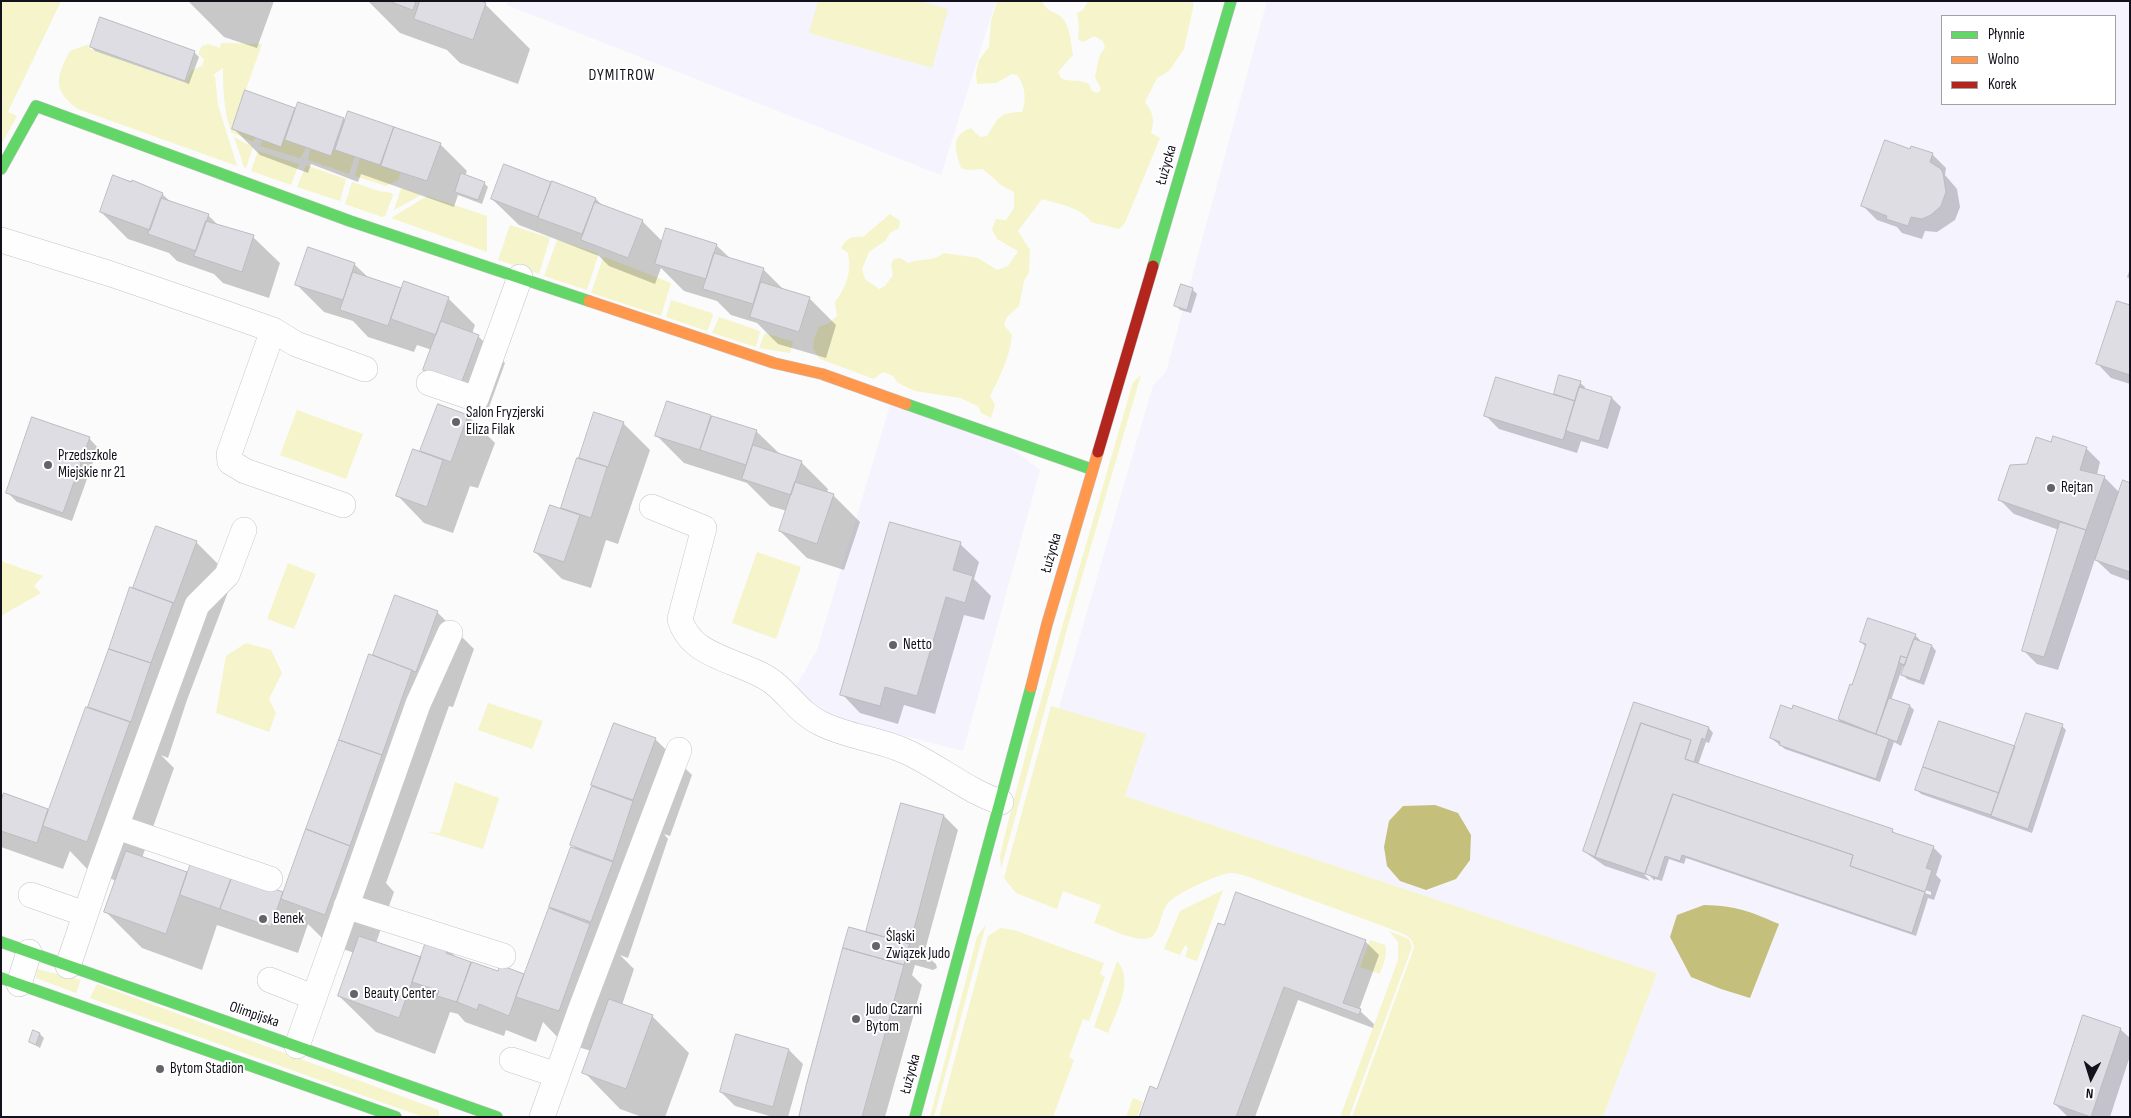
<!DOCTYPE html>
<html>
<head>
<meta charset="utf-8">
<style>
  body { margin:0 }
  #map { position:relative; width:2131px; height:1118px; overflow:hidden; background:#fbfbfb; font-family:"Sofia Sans Condensed",sans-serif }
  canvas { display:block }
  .frame { position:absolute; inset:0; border:2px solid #13111c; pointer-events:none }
  .legend { position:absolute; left:1941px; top:15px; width:175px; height:90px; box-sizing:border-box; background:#fff; border:1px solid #a1a0a4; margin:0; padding:6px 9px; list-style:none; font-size:15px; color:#13111c }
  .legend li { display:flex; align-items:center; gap:10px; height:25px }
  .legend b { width:25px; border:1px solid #a1a0a4 }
  .north { position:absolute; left:2066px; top:1053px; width:50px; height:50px; -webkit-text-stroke:4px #fff; paint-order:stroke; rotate:185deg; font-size:14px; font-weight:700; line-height:20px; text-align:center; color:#13111c }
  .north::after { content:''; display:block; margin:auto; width:18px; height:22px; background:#13111c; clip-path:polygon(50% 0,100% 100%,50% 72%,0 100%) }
</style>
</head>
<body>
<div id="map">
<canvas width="2131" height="1118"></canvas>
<div class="frame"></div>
<ul class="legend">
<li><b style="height:6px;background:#63d668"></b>Płynnie</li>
<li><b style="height:6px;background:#ff974d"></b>Wolno</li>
<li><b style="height:6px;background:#b3261e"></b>Korek</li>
</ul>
<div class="north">N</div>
</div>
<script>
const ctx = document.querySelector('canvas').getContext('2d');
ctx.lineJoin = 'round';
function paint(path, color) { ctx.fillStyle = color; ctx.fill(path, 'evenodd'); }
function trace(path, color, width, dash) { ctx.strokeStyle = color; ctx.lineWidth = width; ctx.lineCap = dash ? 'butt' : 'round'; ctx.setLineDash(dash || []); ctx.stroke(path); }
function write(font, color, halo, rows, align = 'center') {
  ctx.font = font + ' "Sofia Sans Condensed",sans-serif'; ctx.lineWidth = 4; ctx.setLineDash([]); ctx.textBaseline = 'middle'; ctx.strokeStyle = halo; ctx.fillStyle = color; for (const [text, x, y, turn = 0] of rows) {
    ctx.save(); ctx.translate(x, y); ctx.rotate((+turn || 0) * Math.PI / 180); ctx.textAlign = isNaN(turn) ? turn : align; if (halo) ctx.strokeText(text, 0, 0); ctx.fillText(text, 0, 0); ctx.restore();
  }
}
paint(new Path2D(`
  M507 1H996L941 175 507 5Z
  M1267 1H2130V1117H1603L1657 973 1125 796 1059 708 1153 385 1166 372ZM1942 16H2115V104H1942Z
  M890 405 1007 445 1040 470 963 751 831 717 795 688 817 650Z`), '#f5f3fd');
paint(new Path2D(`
  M1 1H61L8 112 17 116 1 145Z
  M818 1H919L948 9 932 68 809 33Z
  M997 1H1042C1046 11 1053 11 1060 16 1070 23 1071 44 1073 55L1058 72 1061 78C1069 83 1077 78 1089 84L1092 91 1098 93 1101 89 1095 77C1098 67 1097 56 1105 48L1103 41 1094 36 1083 42 1078 39 1079 26 1077 13 1083 10 1088 1H1193V8L1184 49 1169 71 1157 78 1145 102C1153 113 1155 119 1151 133L1160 138 1125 223 1119 229 1091 222C1081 207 1058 204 1042 199L1018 231 1030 250 1029 272 1024 281 1019 306 1007 317 1004 325 1012 335C1010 357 1000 376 990 396L995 405 991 418 981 413 978 406 960 398 915 391 898 383 893 376 883 372 874 379 820 359 813 349 814 338 819 327 829 323 837 316 835 302C846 288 852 272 848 253L841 248C847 238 851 236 863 237L890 214 900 221 899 228 890 233 885 241 869 252 862 269 865 279 879 289 885 286 893 275 891 264 894 259 900 258 908 263C921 258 933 262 944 253L978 258 997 270 1008 266 1018 251 997 239 992 229 996 219 1006 220 1014 208V192L1002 186 983 169 968 170 961 168C956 151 949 136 971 128L980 137 987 136C998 118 999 112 1022 112 1027 100 1025 85 1017 75L1012 74 996 83 977 84 976 73 979 60 989 47 991 21Z
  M221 43 262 44 232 129 256 137 253 142 231 132C224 111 223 90 223 68L212 76H215L218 105 237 166 78 109C52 91 56 76 70 51L89 44 88 48 185 83 192 70 202 66 204 59 198 54 202 46 208 44 220 48Z
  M234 137 253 147 246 168 244 167Z
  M262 140H283L306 147 301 157 299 158 260 146Z
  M310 149 331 156 333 149 355 156 349 174 308 160Z
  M258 151 299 164 291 185 251 171Z
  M360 158 401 172 398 180 386 186 355 176Z
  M306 165 346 179 340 201 297 187Z
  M352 182 379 191 392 193 393 195 385 216 382 217 345 204Z
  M402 188 421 195 394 210 401 189Z
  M427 196 487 216V252L391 218Z
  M510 225 550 238 539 274 498 260Z
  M557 240 597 253 598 256 587 290 544 276Z
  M605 257 671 283 661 316 591 293 603 258Z
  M671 300 712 313 713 316 707 331 666 317Z
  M719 317 760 331 756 347 712 333Z
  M765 333 791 341 793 343 790 353 759 348Z
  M1141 375 1074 604 1001 869 1000 857 1003 842 1030 738 1133 382Z
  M297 410 363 434 346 479 280 455Z
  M757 552 801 567 776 639 732 623Z
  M1 561 43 576 34 586 41 593 1 616Z
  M288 563 316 574 294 629 267 619Z
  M246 643 271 650 282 673 269 699 276 713 269 732 216 713 226 656Z
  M488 703 543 721 532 749 478 730Z
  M1051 706 1146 734 1125 796 1657 973 1603 1117H1352L1414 948C1413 935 1402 934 1391 929L1249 877C1243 875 1237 873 1230 873 1218 874 1177 893 1168 903 1160 912 1160 935 1149 938 1132 942 1110 928 1094 923L1101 905 1063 891 1057 909 1016 893 1004 878Z
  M455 782 499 798 483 849 428 832 440 833Z
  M1223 890 1197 961 1185 957 1188 948 1185 945 1180 955 1164 949 1180 911Z
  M986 924 934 1117H930L977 937Z
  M1001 928 1014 930 1104 963 1100 974 1105 977 1089 1021 1083 1019 1069 1057 1074 1060 1053 1117H939L988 936Z
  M1389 931 1409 939 1412 947 1349 1117H1340L1398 960V944L1399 943Z
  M1370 940 1385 945C1388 956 1383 964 1380 974L1360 967Z
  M1117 961C1135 981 1116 1011 1108 1033L1094 1027Z
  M37 969 81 980 76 993 36 978Z
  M97 984 439 1110V1117H423L90 998Z
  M1133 1098 1143 1102 1137 1117H1126Z`), '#f5f4cb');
paint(new Path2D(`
  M1435 805 1458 813 1471 835 1470 860 1456 879 1426 890 1400 881 1387 866 1384 847 1389 821 1403 806Z
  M1704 905C1737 906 1749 911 1779 924L1750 998 1721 989 1691 977 1670 937 1677 915Z`), '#c4c07c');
paint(new Path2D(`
  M188 1H274L257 48 224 37Z
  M368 1H477L485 4 530 49 518 84 460 63 447 50 400 33Z
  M91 47 194 52 199 57 189 84 95 51Z
  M294 109 296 111 344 119 346 121 349 113 440 144 467 171 465 176 484 183 488 187 482 204 458 195 454 207 361 174 358 182 311 164 308 173 260 155 233 128Z
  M1911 151 1932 154 1946 168 1945 175 1957 189 1960 207 1955 220 1937 232 1925 231 1922 239 1902 233 1897 227 1877 220 1863 206Z
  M505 166 596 199 603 206 642 221 663 242 716 245 731 259 764 270 785 291 809 298 836 325 826 358 778 344 757 323 731 315 717 301 684 291 661 268 655 284 609 266 599 256 519 225 492 199Z
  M113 176 144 185 162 194 171 202 208 215 219 226 253 237 280 263 269 298 223 283 214 274 177 261 169 253 128 239 101 212Z
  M354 264 370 279 402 290 448 298 475 325 472 334 478 336 505 363 488 410 451 396 432 350 417 345 414 352 368 337 353 321 324 312 297 285Z
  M2130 269V279L2127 277Z
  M1193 290 1197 294 1191 313 1180 310 1176 306Z
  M2130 307V384L2111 378 2097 363Z
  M1560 377 1580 383 1585 387 1584 390 1612 398 1621 407 1608 449 1581 441 1577 453 1499 429 1485 415 1555 396Z
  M668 402 757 432 781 455 801 462 828 489 827 493 833 495 860 522 844 570 807 558 780 531 787 511 770 506 747 483 684 463 657 436Z
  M438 405 468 416 495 443 478 488 470 486 453 533 424 523 398 496 421 453Z
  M595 413 623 423 650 450 618 544 606 540 591 588 562 579 535 552 561 510Z
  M89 438 98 448 72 521 17 502 7 492Z
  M2052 443 2086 448 2100 462 2097 475 2104 477 2120 493 2130 484V581L2111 574 2095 559 2058 670 2037 664 2023 650 2059 530 2014 514 2000 500 2028 465Z
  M156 528 196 542 233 579 187 700 168 758 161 755 174 768 142 858 188 875 284 894 396 596 437 612 474 649 453 707 449 706 386 883 394 892 376 943 420 958 447 948 457 958 498 973 500 967 525 977 555 912 550 907 576 849 572 845 614 724 655 739 692 775 670 836 664 834 668 839 628 958 620 955 634 969 622 1005 652 1016 689 1053 665 1117H642L620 1109 584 1072 591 1051 562 1042 543 1022 536 1042 506 1030 504 1036 465 1022 458 1014 450 1012 435 1054 376 1032 339 996 354 953 327 943 308 924 298 953 217 925 202 970 142 948 106 912 117 881 89 871 70 851 63 869 1 847V794L50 812 94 711 90 706Z
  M960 544 979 562 974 579 991 596 984 620 964 615 935 714 904 705 898 724 860 713 842 694Z
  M1915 635 1920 640 1919 642 1932 646 1936 651 1924 685 1907 679 1903 675 1905 667 1903 666 1891 700 1910 706 1914 710 1901 746 1894 742 1880 782 1785 749 1771 738 1794 707 1839 721 1866 647 1861 642Z
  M2062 726 2066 730 2032 833 1921 794 1917 790 2016 748Z
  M1709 728 1713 733 1709 743 1706 742 1698 765 1892 830 1897 835 1933 847 1942 856 1936 875 1941 880 1934 900 1928 898 1916 936 1686 858 1684 864 1669 859 1662 881 1655 879V881L1642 868 1640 870 1650 881 1605 866 1589 855 1585 851ZM1860 868 1931 892V895L1860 871Z
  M902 805 944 816 958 830 924 954 936 964 937 968 933 970 915 965 912 975 922 985 885 1117H802L871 934Z
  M1219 925 1365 941 1379 955 1359 1010 1374 1024 1373 1028 1298 1000 1255 1117H1140L1158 1090Z
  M2120 1029 2130 1038V1056L2110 1117H2068L2055 1104Z
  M40 1034 44 1038 40 1048 30 1042Z
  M789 1050 803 1064 788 1117H773L735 1106 721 1092Z`), '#0003');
const building = new Path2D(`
  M389 1H416L413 10Z
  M420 1H481L486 3 473 40 414 19Z
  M100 17 195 51 185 81 90 47Z
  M245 90 295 108 281 147 232 129Z
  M298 102 344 118 331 156 285 140Z
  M348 111 394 127 380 165 335 150Z
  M394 127 441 143 427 181 381 166Z
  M1885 140 1910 149 1911 146 1933 153 1930 162 1941 169 1943 173 1946 192 1941 206 1931 215 1922 219 1911 217 1908 226 1886 219 1887 216 1861 206Z
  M504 164 551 182 538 217 491 199Z
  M461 173 485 182 478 200 455 192Z
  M113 175 131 182 132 180 163 193 150 230 100 212Z
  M552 181 596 198 582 234 538 218Z
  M161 198 209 214 196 251 148 234Z
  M595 202 643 220 628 258 581 240Z
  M206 221 254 235 242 272 194 256Z
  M666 228 717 244 706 279 655 264Z
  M308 247 355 263 343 300 295 285Z
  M714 253 764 268 753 304 703 289Z
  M353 272 401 288 388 326 340 310Z
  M404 281 449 297 436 335 391 319Z
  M761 282 810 297 799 332 750 317Z
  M1181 284 1193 288 1187 310 1174 306Z
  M2117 301 2130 305V375L2096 364Z
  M441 321 479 335 461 384 423 370Z
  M1559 375 1581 381 1575 401 1554 394Z
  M1496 377 1575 401 1563 440 1484 416Z
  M1579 387 1612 397 1599 441 1566 431Z
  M667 401 711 415 700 450 655 436Z
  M438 404 468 415 451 462 420 451Z
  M594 412 624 422 608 467 579 458Z
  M712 416 757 430 746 465 700 450Z
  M32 417 90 437 63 513 6 493Z
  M2053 436 2087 447 2080 470 2105 476 2086 530 1998 500 2010 465 2027 464 2036 437 2051 442Z
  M753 445 802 461 791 495 742 479Z
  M413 449 443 460 427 507 396 496Z
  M577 458 607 467 591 518 561 508Z
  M2123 480 2130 483V572L2095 560Z
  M795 482 834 494 817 544 779 531Z
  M550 505 580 515 564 562 534 552Z
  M890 522 961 542 953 570 973 576 965 603 946 597 917 696 885 687 880 706 840 695Z
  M2060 522 2086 530 2044 657 2022 651Z
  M156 526 197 541 174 603 133 588Z
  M130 587 173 603 151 663 109 649Z
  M395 595 438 611 416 672 373 655Z
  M1868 618 1916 634 1907 658 1901 656 1876 734 1838 719 1850 684 1852 685 1866 644 1860 642Z
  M1914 639 1932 645 1920 681 1901 675Z
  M109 649 151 663 131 722 88 707Z
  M369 654 412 670 382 755 339 740Z
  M1901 656 1907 658 1905 665 1899 663Z
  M1889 698 1910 705 1897 742 1876 734Z
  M1634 702 1709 727 1705 740 1702 738 1694 762 1685 759 1691 740 1641 723 1595 857 1583 851Z
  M1781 705 1792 709 1793 705 1889 739 1876 779 1779 745 1780 742 1770 738Z
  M86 707 130 722 87 842 43 826Z
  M2026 713 2063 724 2028 829 1991 816Z
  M1939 721 2015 746 1999 793 1923 767Z
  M614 723 656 738 633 800 591 785Z
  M1641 723 1691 740 1685 759 1893 829 1892 832 1934 846 1926 868 1932 870 1925 892 1850 866 1853 855 1673 794 1645 874 1595 857Z
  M339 740 382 755 350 846 306 829Z
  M1923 767 1999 793 1991 815 1915 790Z
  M592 786 633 801 613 861 570 845Z
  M4 793 48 809 37 843 1 831V801Z
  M1673 794 1853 855 1850 866 1925 892 1912 933 1682 855 1680 861 1665 856 1658 878 1645 874Z
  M901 803 944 815 910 944 866 932Z
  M306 829 350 846 325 915 281 899Z
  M571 847 613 862 591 922 549 907Z
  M126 851 187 872 166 934 104 912Z
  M192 860 233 874 220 909 180 895Z
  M233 874 283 892 271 927 220 909Z
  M1236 892 1366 940 1343 1003 1361 1009 1359 1015 1284 987 1236 1117H1139L1150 1086 1157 1089 1218 923 1224 925Z
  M549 908 590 924 559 1011 516 997Z
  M849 927 910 944 908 948 927 954 928 959 924 961 906 957 904 965 843 948Z
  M359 936 421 957 399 1018 338 996Z
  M427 939 448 947 446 953 471 962 457 1002 437 996 439 991 412 982Z
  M843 948 904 965 862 1117H801L799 1116 806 1086Z
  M472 962 498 971 500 965 524 974 509 1016 479 1004 477 1010 457 1002Z
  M609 999 653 1015 626 1089 582 1073Z
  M2083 1015 2121 1028 2091 1117 2054 1104Z
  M33 1030 40 1033 36 1045 29 1042Z
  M736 1034 789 1049 773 1107 720 1092Z`);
paint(building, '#dedde4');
trace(building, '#bcbbc0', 1);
const street = new Path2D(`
  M1 240 111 274 242 319 273 330 296 344 365 369
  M273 330 229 454 230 462 245 471 343 505
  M429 383 476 399 520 277
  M652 507 704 528 680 619C691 660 745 660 774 683 790 696 801 714 820 723 847 737 879 739 907 752 938 766 970 793 1001 802
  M117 827 270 879
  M31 895 85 914
  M346 906 503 956
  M68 966 101 868 197 605 227 575 244 530
  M270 980 313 997
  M19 984 29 952
  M297 1046 418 704 450 633
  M512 1060 557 1075
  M542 1117 580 1011 679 750`);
const fast = new Path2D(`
  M1 169 36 106 350 221 589 301
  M1153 266 1231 1
  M906 404 1091 469
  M1 942 497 1117
  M1 978 396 1117
  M915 1117 1031 687`);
const slow = new Path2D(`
  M589 301 774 363 822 374 906 404
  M1031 687 1047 624 1098 452`);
const jam = new Path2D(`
  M1098 452 1153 266`);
trace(street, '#c5c4ca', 26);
trace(fast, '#c5c4ca', 12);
trace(slow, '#c5c4ca', 12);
trace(jam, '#c5c4ca', 12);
trace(street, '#fefefe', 25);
trace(fast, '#63d668', 11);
trace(slow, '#ff974d', 11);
trace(jam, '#b3261e', 11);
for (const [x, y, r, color] of [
  [456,422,5,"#64636a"],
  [48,465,5,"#64636a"],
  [2051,488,5,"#64636a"],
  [893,645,5,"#64636a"],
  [263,919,5,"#64636a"],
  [876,946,5,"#64636a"],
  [354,994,5,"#64636a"],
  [856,1019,5,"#64636a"],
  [160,1069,5,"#64636a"]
]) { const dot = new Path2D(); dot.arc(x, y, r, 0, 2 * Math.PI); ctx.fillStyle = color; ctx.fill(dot); trace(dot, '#fff', 2); }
write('15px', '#13111c', '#fff', [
  ["Łużycka",1167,165,-74],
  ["Łużycka",1052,553,-74],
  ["Olimpijska",254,1015,19],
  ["Łużycka",911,1074,-75]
]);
write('15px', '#13111c', '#fff', [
  ["Salon Fryzjerski",466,413],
  ["Eliza Filak",466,430],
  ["Przedszkole",58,456],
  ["Miejskie nr 21",58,473],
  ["Rejtan",2061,488],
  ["Netto",903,645],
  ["Benek",273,919],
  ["Śląski",886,937],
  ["Związek Judo",886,954],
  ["Beauty Center",364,994],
  ["Judo Czarni",866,1010],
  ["Bytom",866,1027],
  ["Bytom Stadion",170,1069]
], 'left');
ctx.letterSpacing = '1px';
write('16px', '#13111c', '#fff', [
  ["DYMITROW",622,76]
]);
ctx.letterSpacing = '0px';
</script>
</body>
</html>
